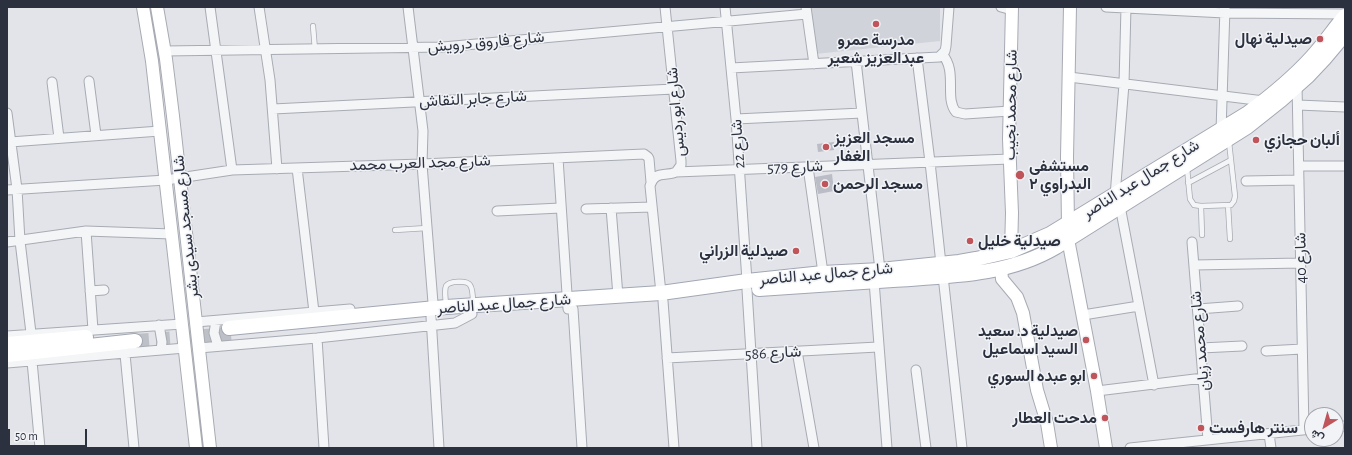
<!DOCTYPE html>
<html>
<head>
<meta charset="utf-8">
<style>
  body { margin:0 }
  #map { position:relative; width:1352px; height:455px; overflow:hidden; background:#e2e4e9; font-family:"Alegreya Sans",Vazirmatn,sans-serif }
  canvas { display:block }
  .frame { position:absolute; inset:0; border:8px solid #2c313f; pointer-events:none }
  .north { position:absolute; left:1304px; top:407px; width:40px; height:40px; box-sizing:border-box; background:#f1f3f6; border:1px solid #a2a5ad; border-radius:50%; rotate:217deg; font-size:11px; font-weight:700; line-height:16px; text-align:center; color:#2c313f }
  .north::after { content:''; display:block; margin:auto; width:14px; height:18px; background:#c0545b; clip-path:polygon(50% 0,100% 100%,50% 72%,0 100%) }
  .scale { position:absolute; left:8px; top:429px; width:79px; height:18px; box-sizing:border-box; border:2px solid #2c313f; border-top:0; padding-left:5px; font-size:12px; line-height:14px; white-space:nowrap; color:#2c313f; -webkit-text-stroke:3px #f1f3f6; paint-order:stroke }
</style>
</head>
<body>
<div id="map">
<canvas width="1352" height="455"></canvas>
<div class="frame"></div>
<div class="north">ش</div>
<div class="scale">50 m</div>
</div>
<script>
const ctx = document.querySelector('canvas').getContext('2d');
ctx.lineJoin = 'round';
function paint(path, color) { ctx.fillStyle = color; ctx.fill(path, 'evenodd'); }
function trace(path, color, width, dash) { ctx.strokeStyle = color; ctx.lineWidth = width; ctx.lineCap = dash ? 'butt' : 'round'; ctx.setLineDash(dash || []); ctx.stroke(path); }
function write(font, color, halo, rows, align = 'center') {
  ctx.font = font + ' "Alegreya Sans",Vazirmatn,sans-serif'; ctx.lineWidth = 3; ctx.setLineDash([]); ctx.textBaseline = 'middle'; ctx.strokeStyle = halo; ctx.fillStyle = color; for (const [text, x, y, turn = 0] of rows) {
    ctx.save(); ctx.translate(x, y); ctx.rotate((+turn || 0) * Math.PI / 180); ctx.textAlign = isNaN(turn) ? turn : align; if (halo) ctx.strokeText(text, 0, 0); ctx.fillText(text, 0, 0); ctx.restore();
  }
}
paint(new Path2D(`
  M809 7H940V41L815 54Z`), '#d0d3da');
paint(new Path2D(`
  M834 142V150L818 152 817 144Z
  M832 174 834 191 818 194 815 177Z`), '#babdc5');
trace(new Path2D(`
  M135 341 231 334`), '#bec0c7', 14, [14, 7]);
const lane = new Path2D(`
  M313 26 315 50
  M1187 168 1190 199 1194 205 1201 206 1231 205 1234 201 1235 196 1229 142
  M1188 183 1231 160
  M1228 205 1230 239
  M1201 206 1202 235
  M395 230 427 228
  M446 306C446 301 444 291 446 286 449 281 467 280 470 285 473 289 473 298 473 304`);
const street = new Path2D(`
  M210 7 232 170
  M259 7 270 80 277 169
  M408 7 423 131 422 164 433 303
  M725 7 736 119 747 281
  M806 7 814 64
  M1001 7 1012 10
  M1106 7 1225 13 1345 14
  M165 51 443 47 807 14
  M942 54C958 71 944 98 956 112L965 114 1010 111
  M917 58 930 162 941 264
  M856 61 880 270
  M731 68 939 57 945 51 946 46 949 7
  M1069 77 1264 101
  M89 81 96 135
  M52 82 59 138
  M1297 85 1304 430
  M1298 105 1345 107
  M273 109 674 89
  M7 113 17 189 20 241 31 333
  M736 119 862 113
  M1221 131 1225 8
  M10 142 160 131
  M558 158 568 309
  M1299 166H1345
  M808 167 823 273
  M297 168 314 312
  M676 172 1010 159
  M1246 181 1299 180
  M7 190 166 180 232 170 422 164 644 154 648 157 649 159 651 182
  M1115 196 1124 84 1126 7
  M1120 206 1154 385
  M611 208 618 296
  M586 209 652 207
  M497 211 561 208
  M86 231 93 330
  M7 242 86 231 172 234
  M1192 242 1208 440
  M1194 265 1301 263
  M943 276 962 448
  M874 281 887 448
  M747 290 757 448
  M90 291 104 290
  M661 293 650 186C655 170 665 177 676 172L681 165V161L665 7
  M663 301 674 448
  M573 309 582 448
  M1198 309 1238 306
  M1083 315 1139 306
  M431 317 439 448
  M216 321 214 333 218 346
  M196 322 350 309
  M159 325 162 342 161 350
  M7 336 182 324
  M317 338 324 448
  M199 348 317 338 455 323 472 314
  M1201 348 1242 346
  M797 351 814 448
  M1266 351 1302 349
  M125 354 134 448
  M667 358 878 347
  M32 361 40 448
  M7 363 185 348
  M916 370 926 448
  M1097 391 1203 378
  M1336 427 1345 426
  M1269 434 1271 448
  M1130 448 1312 429`);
const secondary = new Path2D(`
  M143 7 152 61 196 448
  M157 7 166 59 173 116 210 448
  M1068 224 1067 157 1070 7
  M1068 239 1097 391 1106 448
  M1011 251 1012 213 1009 139 1012 7
  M1001 268 1002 279 1017 297 1023 313 1037 390 1047 423 1051 448`);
const primary = new Path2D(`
  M759 289C804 286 849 283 893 280 949 276 1007 276 1056 247L1247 127 1281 100 1308 76 1324 59 1345 34
  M229 328 446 307 661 293 747 281 823 273 880 270 959 262 976 259 1011 251 1050 234 1248 113C1271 96 1293 78 1312 57 1324 44 1334 29 1345 16
  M7 344 86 337
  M7 355 135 341`);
trace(lane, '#a8abb3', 6);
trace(street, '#a8abb3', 11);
trace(secondary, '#a8abb3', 14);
trace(primary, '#a2a7b3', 16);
trace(lane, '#f4f5f7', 4.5);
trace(street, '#f4f5f7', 9);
trace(secondary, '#fff', 12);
trace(primary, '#fff', 14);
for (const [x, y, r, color] of [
  [876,24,4,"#c0545b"],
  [1320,39,4,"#c0545b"],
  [1256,140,4,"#c0545b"],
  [826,147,4,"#c0545b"],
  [1020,175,5,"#c0545b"],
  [825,184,4,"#c0545b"],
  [970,241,4,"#c0545b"],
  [796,251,4,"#c0545b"],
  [1086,340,4,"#c0545b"],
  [1094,376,4,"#c0545b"],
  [1105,418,4,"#c0545b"],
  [1201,428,4,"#c0545b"]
]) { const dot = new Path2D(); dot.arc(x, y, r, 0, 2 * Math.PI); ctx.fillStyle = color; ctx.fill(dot); trace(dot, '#f1f3f6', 1.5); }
write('bold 16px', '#2c313f', '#f1f3f6', [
  ["صيدلية نهال",1312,39,"right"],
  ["مدرسة عمرو",876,40,"center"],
  ["عبدالعزيز شعير",876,58,"center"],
  ["مسجد العزيز",834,138],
  ["الغفار",834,156],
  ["ألبان حجازي",1264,140],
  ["مستشفى",1029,166],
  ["البدراوي ٢",1029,184],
  ["مسجد الرحمن",833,184],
  ["صيدلية خليل",978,241],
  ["صيدلية الزراني",788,251,"right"],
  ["صيدلية د. سعيد",1078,331,"right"],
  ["السيد اسماعيل",1078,349,"right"],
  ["ابو عبده السوري",1086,376,"right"],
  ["مدحت العطار",1097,418,"right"],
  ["سنتر هارفست",1209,428]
], 'left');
write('16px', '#2c313f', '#f1f3f6', [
  ["شارع فاروق درويش",486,42,-5],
  ["شارع جابر النقاش",473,99,-3],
  ["شارع محمد نجيب",1011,105,-89],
  ["شارع ابو رديس",676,112,-95],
  ["شارع 22",738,144,-94],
  ["شارع مجد العرب محمد",420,163,-2],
  ["شارع 579",795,167,-2],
  ["شارع جمال عبد الناصر",1141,179,-32],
  ["شارع مسجد سيدى بشر",186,227,-96],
  ["شارع 40",1301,258,-91],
  ["شارع جمال عبد الناصر",826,274,-5],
  ["شارع جمال عبد الناصر",504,304,-4],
  ["شارع محمد زيان",1200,341,-95],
  ["شارع 586",773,353,-3]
]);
</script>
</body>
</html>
